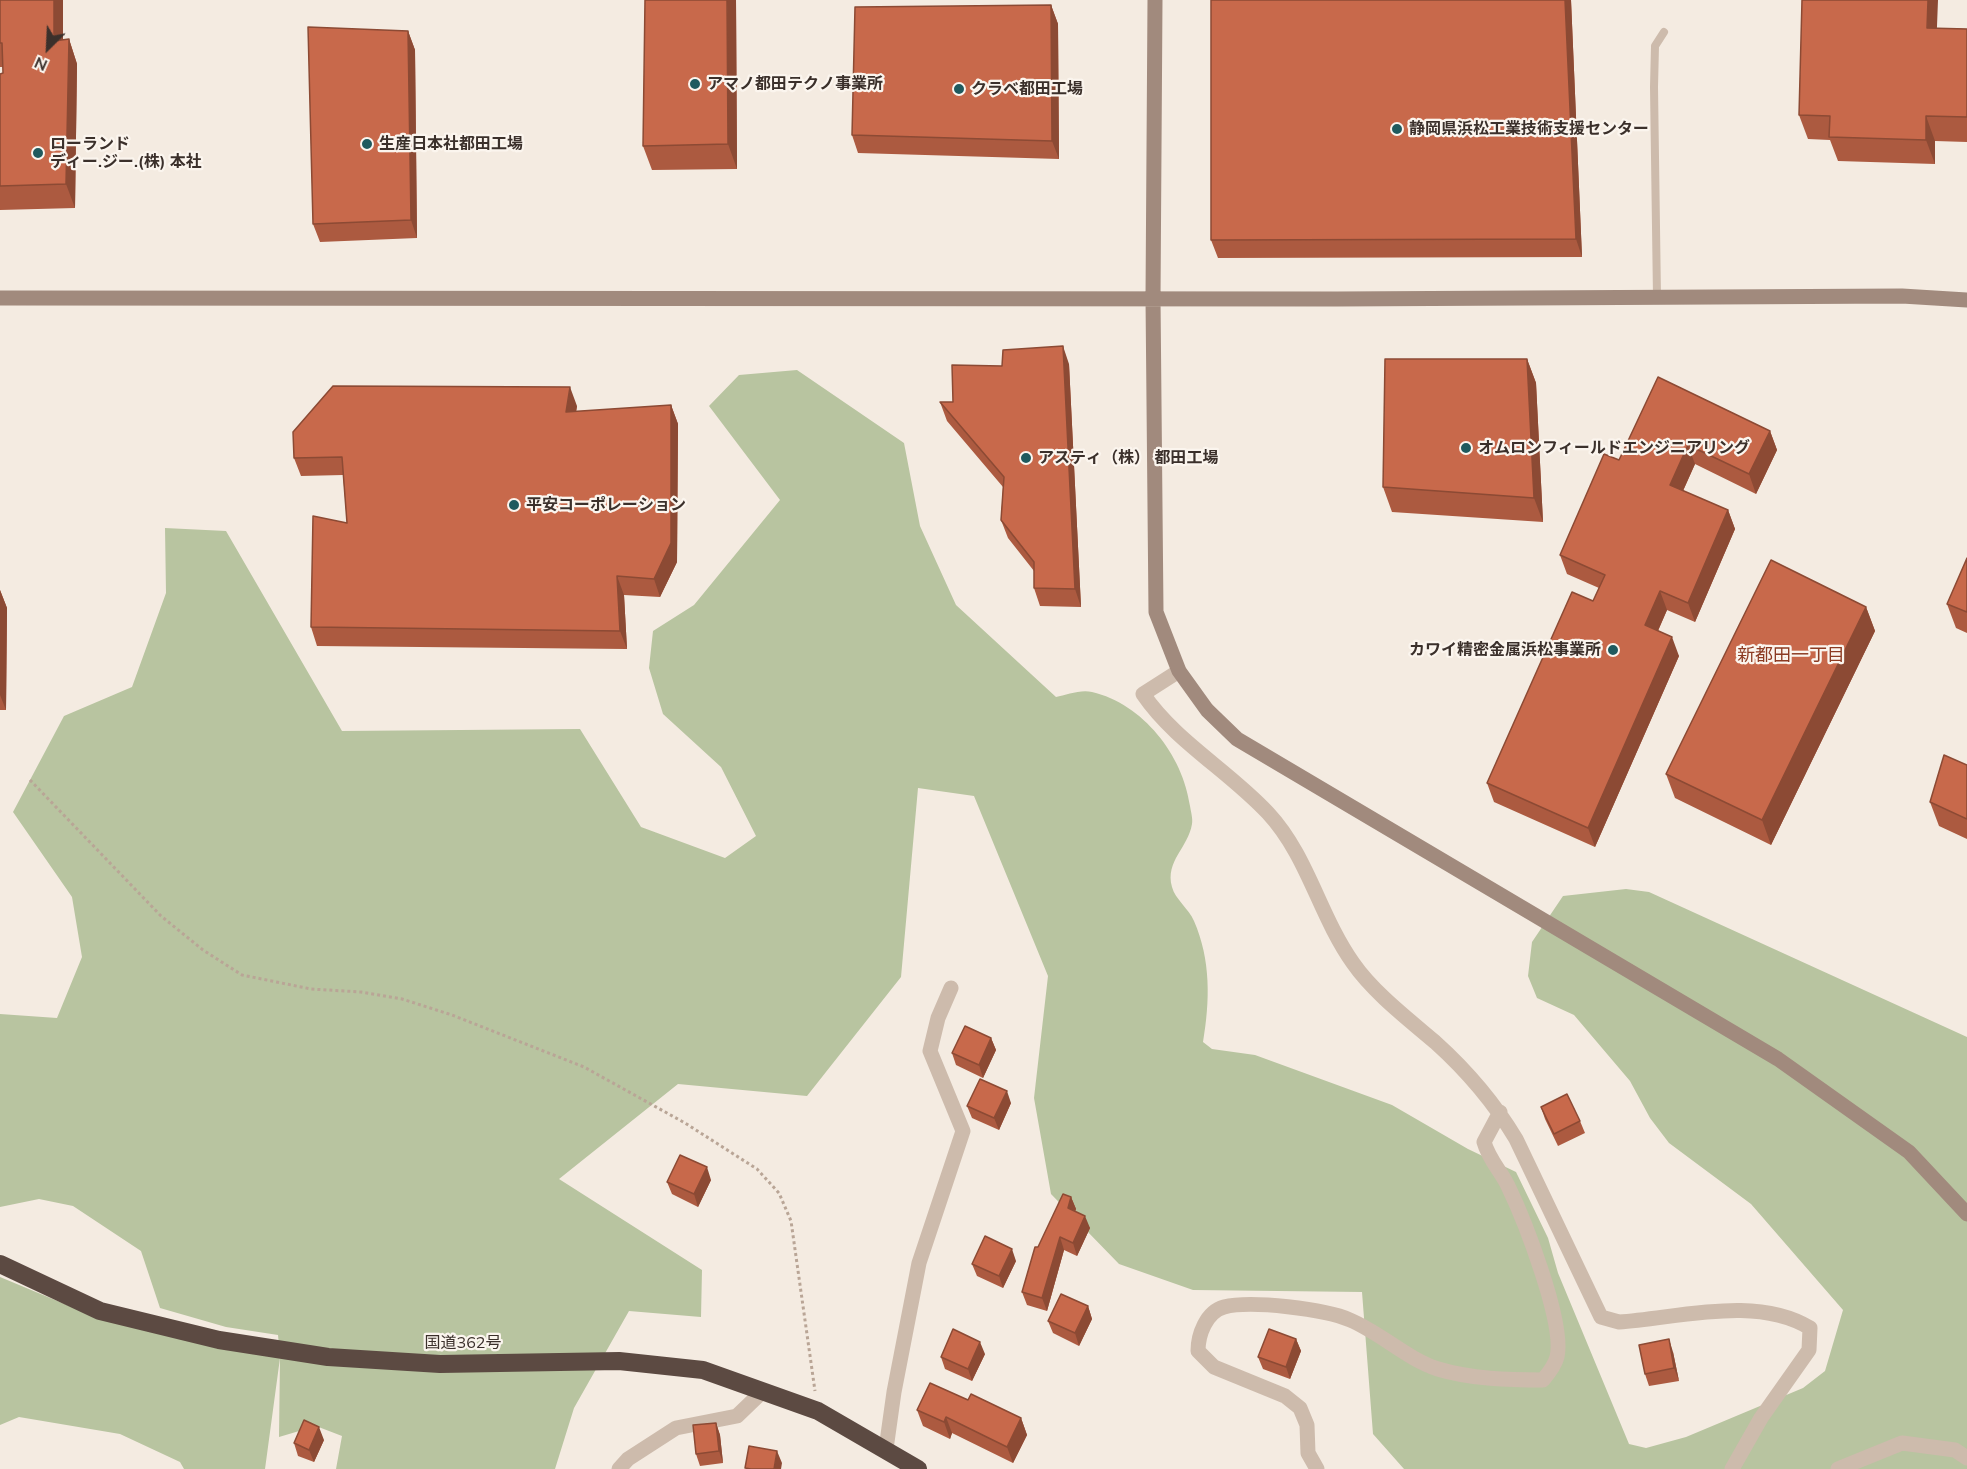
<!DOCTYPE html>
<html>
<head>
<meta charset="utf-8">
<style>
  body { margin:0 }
  #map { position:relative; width:1967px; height:1469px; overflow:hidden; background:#f4ebe1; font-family:Mulish,sans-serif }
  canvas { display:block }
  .north { position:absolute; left:18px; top:18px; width:60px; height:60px; -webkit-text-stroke:4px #fbf5ee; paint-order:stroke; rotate:204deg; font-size:16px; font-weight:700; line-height:24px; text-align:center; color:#3b302b }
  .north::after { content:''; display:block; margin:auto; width:21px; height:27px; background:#3b302b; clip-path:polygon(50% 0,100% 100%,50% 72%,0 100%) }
</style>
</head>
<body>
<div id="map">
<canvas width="1967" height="1469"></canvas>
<div class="north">N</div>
</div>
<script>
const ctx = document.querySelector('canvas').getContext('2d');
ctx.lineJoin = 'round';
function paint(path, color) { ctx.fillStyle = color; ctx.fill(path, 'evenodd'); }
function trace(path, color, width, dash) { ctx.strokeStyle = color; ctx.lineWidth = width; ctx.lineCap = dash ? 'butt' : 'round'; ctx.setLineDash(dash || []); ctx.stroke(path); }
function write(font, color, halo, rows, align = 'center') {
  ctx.font = font + ' Mulish,"Noto Sans JP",sans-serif'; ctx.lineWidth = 4.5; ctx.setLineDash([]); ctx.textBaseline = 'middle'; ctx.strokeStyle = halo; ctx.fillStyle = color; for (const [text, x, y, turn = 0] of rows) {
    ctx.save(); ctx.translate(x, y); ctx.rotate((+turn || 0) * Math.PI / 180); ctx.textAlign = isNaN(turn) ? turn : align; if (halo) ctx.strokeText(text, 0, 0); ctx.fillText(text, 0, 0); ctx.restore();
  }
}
paint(new Path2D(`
  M797 370 904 443 920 526 956 605 1056 697C1066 695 1081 689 1092 692 1143 704 1183 755 1190 806 1191 812 1193 819 1192 824 1188 848 1165 861 1172 887 1175 899 1189 909 1194 921 1211 960 1210 1001 1203 1042L1212 1049 1255 1055 1392 1105 1468 1149 1516 1172 1548 1238 1558 1273 1629 1444 1646 1448 1686 1437 1803 1388 1825 1371 1843 1310 1751 1204 1669 1143 1650 1118 1630 1081 1574 1015 1537 998 1528 976 1532 942 1563 896 1626 889 1649 892 1967 1037V1469H1404L1373 1434 1362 1292 1193 1290 1119 1264 1051 1194 1034 1098 1048 976 974 796 918 788 901 977 807 1096 678 1084 559 1179 702 1270 701 1317 629 1311 574 1408 555 1469H336L342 1436 316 1426 279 1437 280 1358 265 1469H184L180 1462 120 1434 19 1417 0 1425V1277L103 1320 280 1356 278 1335 226 1327 160 1308 141 1251 73 1206 39 1199 0 1207V1014L57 1018 82 957 72 897 13 812 64 716 132 687 166 593 165 528 226 531 342 731 580 729 641 827 725 858 756 836 721 767 663 714 649 668 653 631 694 605 780 500 709 406 739 375Z`), '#b8c4a0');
trace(new Path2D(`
  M30 780 161 916 203 950 242 975 311 989 361 992 402 999 452 1015 584 1067 685 1123 757 1169 779 1193 791 1221 815 1391`), '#b9a596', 3, [3, 3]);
trace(new Path2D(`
  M1657 297 1654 87 1655 46 1664 32`), '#cdbbac', 8);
trace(new Path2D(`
  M1179 671 1143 694C1175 741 1229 771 1268 813 1308 856 1319 915 1353 963 1373 992 1408 1019 1435 1042 1465 1069 1495 1104 1516 1139L1601 1317 1619 1322C1679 1318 1756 1295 1810 1328L1809 1350 1761 1418 1732 1469
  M886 1449 894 1392 919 1263 963 1131 930 1051 938 1018 951 988
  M619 1469 628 1459 676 1428 737 1416 763 1391
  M1317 1469 1308 1453 1307 1425 1300 1408 1285 1396 1214 1367 1198 1351C1198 1335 1206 1312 1224 1307 1251 1300 1325 1309 1350 1320 1381 1333 1407 1359 1438 1369 1471 1379 1509 1380 1543 1380 1548 1374 1555 1365 1557 1357 1565 1323 1524 1219 1508 1186 1501 1171 1489 1160 1484 1142L1500 1112
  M1838 1469 1902 1443 1955 1450 1967 1458`), '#cdbbac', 15);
trace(new Path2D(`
  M1155 0 1153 298 1156 612 1179 671 1207 710 1237 739 1778 1059 1909 1152 1967 1214
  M0 298 1337 299 1902 296 1967 300`), '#a18a7d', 15);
trace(new Path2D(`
  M0 1264 100 1311 219 1340 328 1357 440 1364 619 1361 703 1370 818 1411 918 1469`), '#5c4a42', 18);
paint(new Path2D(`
  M0 0 63 40 69 39 77 64 75 208 0 210V74L3 73V67H0Z
  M736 0 737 169 652 170 643 146Z
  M1211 0H1571L1582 257 1218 258 1211 240Z
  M1051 5 1058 24 1059 159 858 153 852 135Z
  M1937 28 1967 29V142L1935 141V164L1838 161 1830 140 1808 139 1799 115Z
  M408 31 415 50 417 238 320 242 313 224Z
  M1527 359 1536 383 1543 522 1392 512 1383 487Z
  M1069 364 1081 607 1040 606 1034 588V571L1008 538 1001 520 1003 487 947 421 940 402H953L1002 366Z
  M1658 377 1770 431 1777 450 1756 494 1695 464 1683 491 1728 510 1735 529 1695 622 1667 610 1658 631 1679 656 1595 847 1494 802 1487 783 1593 601 1599 588 1567 574 1560 555 1619 460Z
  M671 405 678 424 677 562 660 597 624 595 627 649 317 646 311 627 347 523 343 475 301 476 294 458 577 406 576 412Z
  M1967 558V633L1956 628 1947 604Z
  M0 590 7 608 6 710H0Z
  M1866 607 1875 631 1771 845 1675 798 1666 774Z
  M1967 765V839L1939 826 1930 802Z
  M991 1038 996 1050 983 1078 956 1065 952 1053Z
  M1011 1103 999 1130 972 1118 967 1106Z
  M1541 1107 1580 1121 1585 1133 1558 1146 1545 1119Z
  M711 1180 698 1207 672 1194 667 1182Z
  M1071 1197 1076 1209 1075 1211 1090 1228 1077 1256 1064 1250 1047 1311 1027 1305 1022 1292 1038 1247Z
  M1016 1261 1003 1288 977 1276 972 1264Z
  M1088 1306 1092 1319 1079 1346 1053 1333 1048 1321Z
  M1296 1339 1301 1351 1290 1379 1263 1369 1258 1357Z
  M1673 1352 1679 1381 1649 1386 1645 1374Z
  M985 1354 972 1381 945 1369 941 1357Z
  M968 1400 1021 1418 1027 1435 1013 1463 952 1433 950 1439 923 1426 917 1410Z
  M716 1423 720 1435 723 1463 700 1466 696 1454Z
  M324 1440 314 1462 298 1456 294 1443Z`), '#ac5a40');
paint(new Path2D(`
  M54 0H63V66L54 41Z
  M727 0H736L737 169 728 144Z
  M1565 0H1571L1582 257 1576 239Z
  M1928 0H1938L1936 52 1927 28Z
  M1051 5 1058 24 1059 159 1052 141Z
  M408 31 415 50 417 238 411 220Z
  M69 39 77 64 75 208 66 184Z
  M1926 116 1935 141V164L1926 140Z
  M1063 346 1069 364 1081 607 1075 589Z
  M1527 359 1536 383 1543 522 1534 498Z
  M570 387 577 406 573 430 566 412Z
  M671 405 678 424 677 562 660 597 654 579Z
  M1770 431 1777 450 1756 494 1749 474Z
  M1688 445 1695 464 1677 504 1670 485Z
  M1728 510 1735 529 1695 622 1688 603Z
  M617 576 624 595 627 649 620 631Z
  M0 590 7 608 6 710 0 695Z
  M1660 591 1667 610 1652 644 1645 625Z
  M1866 607 1875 631 1771 845 1762 820Z
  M1672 637 1679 656 1595 847 1588 828Z
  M991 1038 996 1050 983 1078 979 1065Z
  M1007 1091 1011 1103 999 1130 994 1118Z
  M707 1167 711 1180 698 1207 694 1194Z
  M1071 1197 1076 1209 1072 1220 1068 1208Z
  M1085 1216 1090 1228 1077 1256 1073 1243Z
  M1060 1237 1064 1250 1047 1311 1042 1298Z
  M1012 1249 1016 1261 1003 1288 999 1276Z
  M1088 1306 1092 1319 1079 1346 1075 1333Z
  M1296 1339 1301 1351 1290 1379 1286 1367Z
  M1669 1339 1673 1352 1679 1381 1674 1368Z
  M980 1342 985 1354 972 1381 968 1369Z
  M946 1417 952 1433 950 1439 944 1422Z
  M1021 1418 1027 1435 1013 1463 1007 1447Z
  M716 1423 720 1435 723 1463 719 1451Z
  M319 1427 324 1440 314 1462 309 1450Z
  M777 1451 782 1463 781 1469H774Z`), '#8c4a34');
const building = new Path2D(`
  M0 0H54V41L69 39 66 184 0 186V74L3 73 2 43H0Z
  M645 0H727L728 144 643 146Z
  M1211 0H1565L1576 239 1211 240Z
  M1802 0H1928L1927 28 1967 29V117L1926 116V140L1829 137 1830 116 1799 115Z
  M1051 5 1052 141 852 135 855 7Z
  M308 27 408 31 411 220 313 224Z
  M1063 346 1075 589 1034 588V562L1001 520 1004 477 940 402H953L952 365 1002 366 1003 350Z
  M1385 359H1527L1534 498 1383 487Z
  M1658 377 1770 431 1749 474 1688 445 1670 485 1728 510 1688 603 1660 591 1645 625 1672 637 1588 828 1487 783 1572 592 1593 601 1605 575 1560 555 1604 454 1619 460Z
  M333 386 570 387 566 412 671 405V543L654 579 617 576 620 631 311 627 313 516 347 523 342 457 294 458 293 432Z
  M1967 558V612L1947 604Z
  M1771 560 1866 607 1762 820 1666 774Z
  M1944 755 1967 765V819L1930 802Z
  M965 1026 991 1038 979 1065 952 1053Z
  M980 1079 1007 1091 994 1118 967 1106Z
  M1567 1094 1580 1121 1554 1134 1541 1107Z
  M680 1155 707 1167 694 1194 667 1182Z
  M1063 1194 1071 1197 1068 1208 1085 1216 1073 1243 1060 1237 1042 1298 1022 1292 1035 1247H1038Z
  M985 1236 1012 1249 999 1276 972 1264Z
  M1061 1294 1088 1306 1075 1333 1048 1321Z
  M953 1329 980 1342 968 1369 941 1357Z
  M1269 1329 1296 1339 1286 1367 1258 1357Z
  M1669 1339 1674 1368 1645 1374 1639 1345Z
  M930 1383 968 1400 971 1394 1021 1418 1007 1447 946 1417 944 1422 917 1410Z
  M304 1420 319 1427 309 1450 294 1443Z
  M716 1423 719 1451 696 1454 693 1425Z
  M749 1446 777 1451 774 1469H751L745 1468Z`);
paint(building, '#c8694b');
trace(building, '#8c4a34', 1.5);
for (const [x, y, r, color] of [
  [695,84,6,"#1f5a5e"],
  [959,89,6,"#1f5a5e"],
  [1397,129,6,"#1f5a5e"],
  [367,144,6,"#1f5a5e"],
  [38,153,6,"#1f5a5e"],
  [1466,448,6,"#1f5a5e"],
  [1026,458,6,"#1f5a5e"],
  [514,505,6,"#1f5a5e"],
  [1613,650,6,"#1f5a5e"]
]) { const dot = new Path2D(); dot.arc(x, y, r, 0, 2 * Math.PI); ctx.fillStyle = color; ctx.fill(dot); trace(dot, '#fbf5ee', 2); }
write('bold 16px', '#3b302b', '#fbf5ee', [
  ["アマノ都田テクノ事業所",707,84],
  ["クラベ都田工場",971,89],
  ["静岡県浜松工業技術支援センター",1409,129],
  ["ローランド",50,144],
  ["ディー.ジー.(株) 本社",50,162],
  ["生産日本社都田工場",379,144],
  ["オムロンフィールドエンジニアリング",1478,448],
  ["アスティ（株） 都田工場",1038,458],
  ["平安コーポレーション",526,505],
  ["カワイ精密金属浜松事業所",1601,650,"right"]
], 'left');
write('16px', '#3b302b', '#fbf5ee', [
  ["国道362号",463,1343]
]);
write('18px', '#8c3b22', '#fbf5ee', [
  ["新都田一丁目",1791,656]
]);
</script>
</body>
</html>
